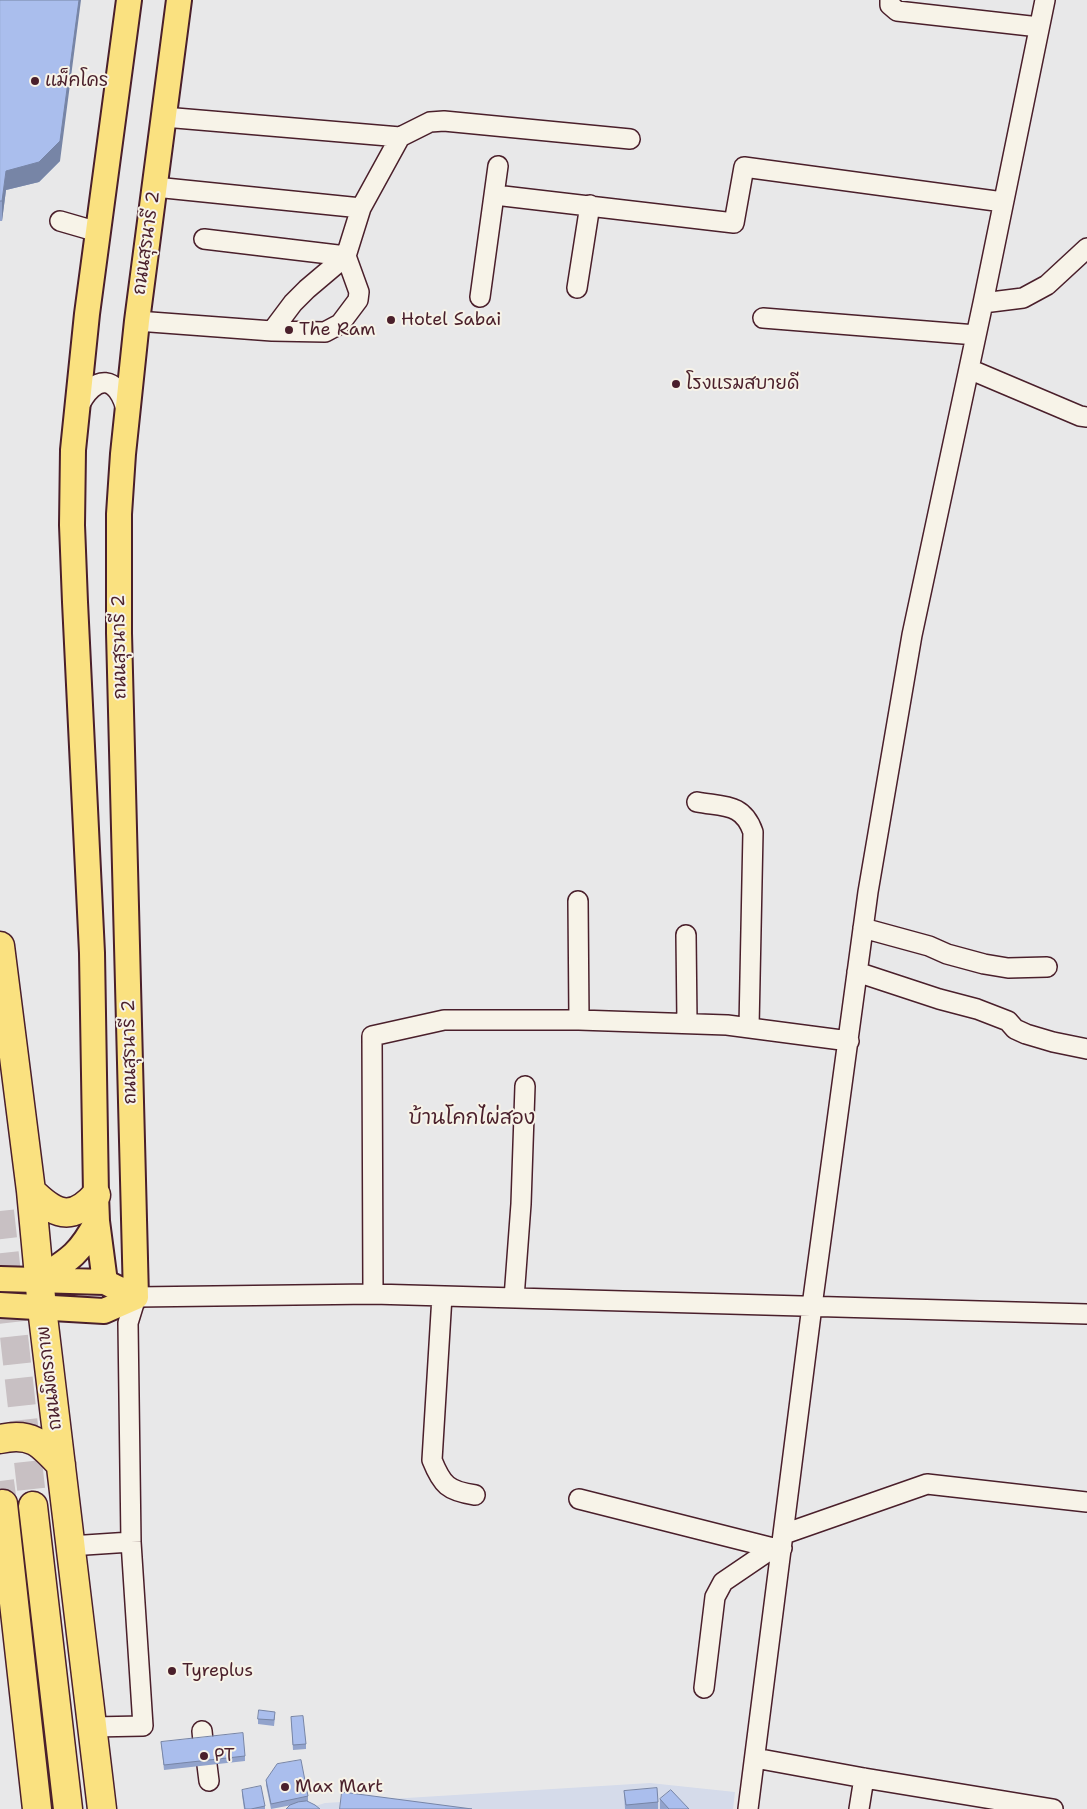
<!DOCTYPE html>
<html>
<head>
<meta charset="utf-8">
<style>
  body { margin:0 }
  canvas { display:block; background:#e8e8e9 }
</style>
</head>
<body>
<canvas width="1087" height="1809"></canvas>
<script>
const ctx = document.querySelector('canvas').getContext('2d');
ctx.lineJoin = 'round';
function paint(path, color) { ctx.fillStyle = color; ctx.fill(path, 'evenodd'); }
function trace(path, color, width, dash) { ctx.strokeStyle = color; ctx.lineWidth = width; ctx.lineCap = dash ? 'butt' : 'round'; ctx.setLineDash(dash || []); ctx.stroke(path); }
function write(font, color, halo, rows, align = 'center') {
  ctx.font = font + ' "Shantell Sans","Playpen Sans Thai",sans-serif'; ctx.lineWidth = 4; ctx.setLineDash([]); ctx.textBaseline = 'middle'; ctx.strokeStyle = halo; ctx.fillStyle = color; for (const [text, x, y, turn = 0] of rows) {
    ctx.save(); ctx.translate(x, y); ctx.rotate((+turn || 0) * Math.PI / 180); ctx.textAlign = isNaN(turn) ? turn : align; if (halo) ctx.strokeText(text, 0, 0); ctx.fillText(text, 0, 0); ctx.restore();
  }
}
paint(new Path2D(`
  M650 1783 735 1792 733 1809H306L325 1803Z`), '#d5dbea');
trace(new Path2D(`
  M0 1211 33 1506
  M0 1481 3 1504`), '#c8c0c3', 28, [28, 14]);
const minor = new Path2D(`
  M890 0V5L897 11 1039 27
  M164 117 400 137 430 122 444 121 630 139
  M155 187 361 208
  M495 195 734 223 744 167 1003 202
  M60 221 98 232
  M204 239 346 256 359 292 358 300 340 324 325 332 272 331
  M577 288 590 205
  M480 297 498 166
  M983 303 1023 298 1047 285 1087 248
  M763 318 976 335
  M137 321 272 331 293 303 307 289 346 256 361 208 400 137
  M969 369 1080 416 1087 417
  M78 408C95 373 118 374 127 413
  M697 802C724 807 743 803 753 832L749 1027
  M578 901 579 1020
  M863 928 929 946 947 954 984 964 1008 968 1047 967
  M686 935 687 1022
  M857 972 939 999 977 1009 1008 1021 1015 1029 1026 1034 1053 1042 1087 1049
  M373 1294 372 1036 444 1020H579L727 1025 849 1041
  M442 1296 432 1460C442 1485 448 1491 475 1495
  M514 1298 521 1204 525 1086
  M579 1499 773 1548H782
  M784 1534 927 1484 1087 1502
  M70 1546 131 1542
  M704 1688 715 1597 723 1582 773 1548
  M92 1727 143 1726 131 1542 128 1323 136 1297 373 1294 1087 1314
  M202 1731 203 1741
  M755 1758 864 1778 1053 1809
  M207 1765 209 1781
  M748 1809 812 1306 868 892 912 635 983 303 1045 0
  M859 1809 864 1778`);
const major = new Path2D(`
  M0 1279 105 1282 119 1289
  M39 1279C69 1260 80 1254 97 1221
  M105 1282 97 1221 96 1195 92 953 75 602 72 525 73 450 87 314 129 0
  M136 1297 119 633V514L123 454 137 321 179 0
  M0 1305 104 1311 136 1297`);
const highway = new Path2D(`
  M0 946 31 1191 42 1308 102 1809
  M31 1191C54 1214 71 1223 96 1195
  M0 1439C31 1432 41 1443 61 1465
  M3 1504 37 1809
  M33 1506 68 1809`);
trace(minor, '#4a1f2b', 22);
trace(major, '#4a1f2b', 28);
trace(highway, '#4a1f2b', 31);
trace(minor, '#f7f3e8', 19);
trace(major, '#fae180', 24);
trace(highway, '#fae180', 28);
paint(new Path2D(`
  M0 0 60 161 39 182 6 190 2 221H0Z
  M275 1717 274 1726 258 1724V1719Z
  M291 1717 306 1744V1749L293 1750Z
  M161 1742 245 1756V1761L164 1770Z
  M266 1780 308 1796V1802L271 1809 266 1785Z
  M242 1790 265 1806V1809H244L242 1795Z
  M624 1791 658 1802V1809H625Z
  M660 1799 689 1809H660Z`), '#92a3cc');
paint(new Path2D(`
  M79 0H81L60 161 39 182 6 190 2 221V201L6 171Z`), '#7785a6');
const building = new Path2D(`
  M0 0H79L60 141 39 162 6 171 2 201H0Z
  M259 1710 275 1712 274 1720 258 1719Z
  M303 1716 306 1744 293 1745 291 1717Z
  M243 1733 245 1756 164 1765 161 1742Z
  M301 1760 308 1796 271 1804 266 1780 277 1764Z
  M261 1786 265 1806 251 1809H245L242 1790Z
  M657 1788 658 1802 626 1805 624 1791Z
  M671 1790 689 1809H669L660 1799Z
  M342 1792 472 1809H340Z
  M307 1801 315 1805 320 1809H286L290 1805 298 1802Z`);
paint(building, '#aabeed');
trace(building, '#7785a6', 1);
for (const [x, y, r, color] of [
  [35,81,5,"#4a1f2b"],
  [391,320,5,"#4a1f2b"],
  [289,330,5,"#4a1f2b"],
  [676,384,5,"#4a1f2b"],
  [172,1671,5,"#4a1f2b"],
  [204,1756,5,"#4a1f2b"],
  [285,1787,5,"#4a1f2b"]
]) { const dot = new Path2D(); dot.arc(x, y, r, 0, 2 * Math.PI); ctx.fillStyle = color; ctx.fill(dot); trace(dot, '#f7f3e8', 2); }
write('18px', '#4a1f2b', '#f7f3e8', [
  ["แม็คโคร",45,81],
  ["Hotel Sabai",401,320],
  ["The Ram",299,330],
  ["โรงแรมสบายดี",686,384],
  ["Tyreplus",182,1671],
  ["PT",214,1756],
  ["Max Mart",295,1787]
], 'left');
write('18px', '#4a1f2b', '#f7f3e8', [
  ["ถนนสุรนารี 2",147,243,-82],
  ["ถนนสุรนารี 2",120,647,-91],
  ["ถนนสุรนารี 2",130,1052,-91],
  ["ถนนมิตรภาพ",50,1378,-97]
]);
write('20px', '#4a1f2b', '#f7f3e8', [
  ["บ้านโคกไผ่สอง",472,1119]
]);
</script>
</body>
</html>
